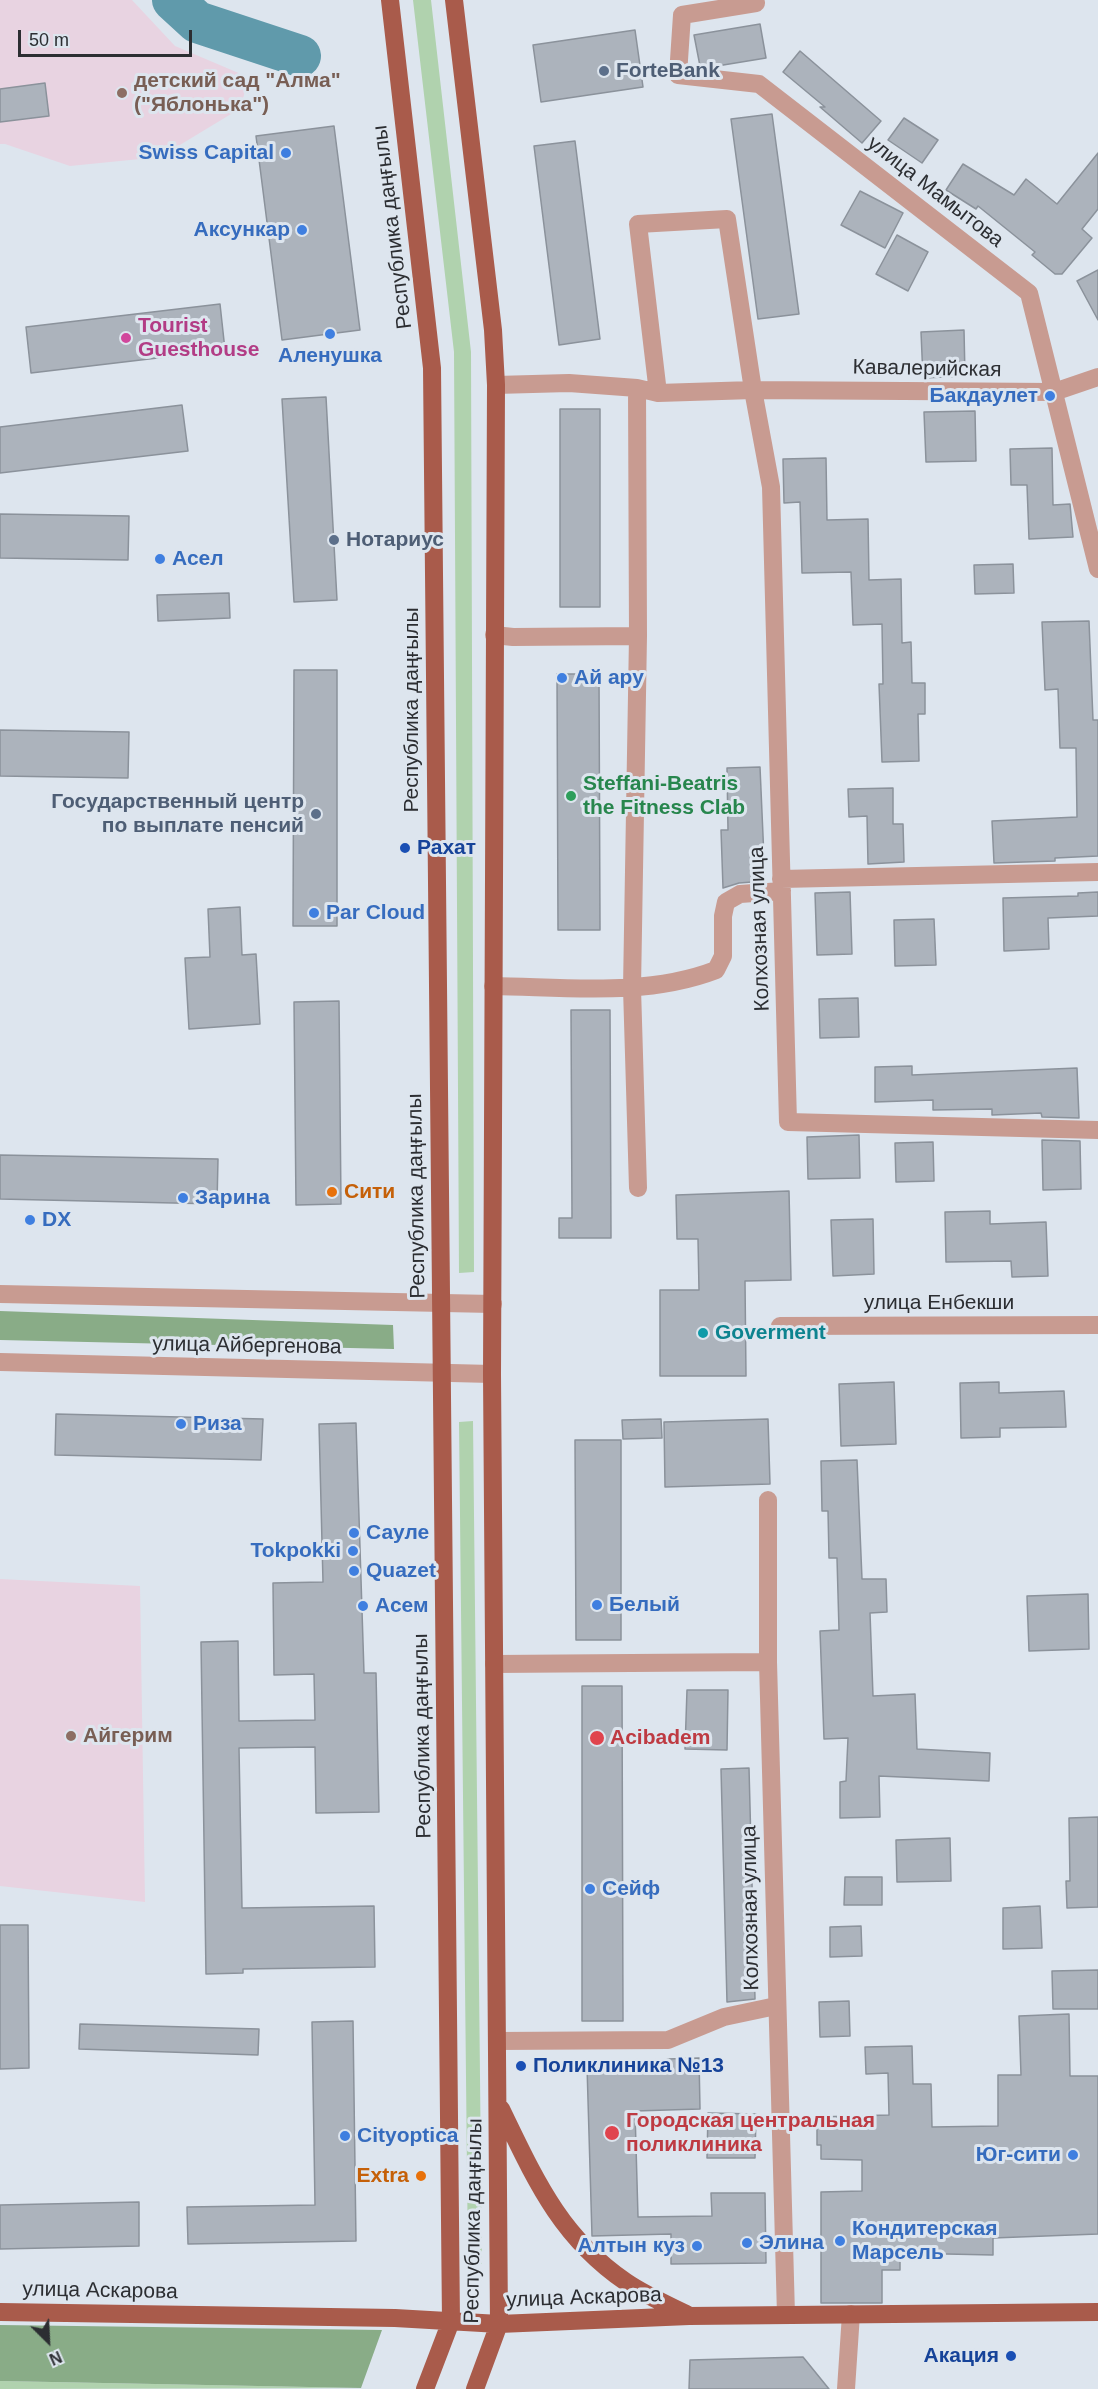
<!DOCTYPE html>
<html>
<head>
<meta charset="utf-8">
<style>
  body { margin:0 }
  #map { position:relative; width:1098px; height:2389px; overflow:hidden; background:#dde5ee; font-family:Helvetica,sans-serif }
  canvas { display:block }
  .north { position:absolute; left:18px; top:2311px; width:60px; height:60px; -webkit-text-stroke:4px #dde5ee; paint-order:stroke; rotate:156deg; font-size:16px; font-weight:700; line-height:24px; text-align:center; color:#2c2e32 }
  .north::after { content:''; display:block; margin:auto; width:21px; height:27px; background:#2c2e32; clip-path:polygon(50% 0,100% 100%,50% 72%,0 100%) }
  .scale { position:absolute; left:18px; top:30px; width:174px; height:27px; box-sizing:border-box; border:3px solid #2c2e32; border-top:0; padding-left:8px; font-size:18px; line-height:21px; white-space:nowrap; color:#2c2e32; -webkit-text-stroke:4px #dde5ee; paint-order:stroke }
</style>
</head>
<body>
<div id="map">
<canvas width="1098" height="2389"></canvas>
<div class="north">N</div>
<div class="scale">50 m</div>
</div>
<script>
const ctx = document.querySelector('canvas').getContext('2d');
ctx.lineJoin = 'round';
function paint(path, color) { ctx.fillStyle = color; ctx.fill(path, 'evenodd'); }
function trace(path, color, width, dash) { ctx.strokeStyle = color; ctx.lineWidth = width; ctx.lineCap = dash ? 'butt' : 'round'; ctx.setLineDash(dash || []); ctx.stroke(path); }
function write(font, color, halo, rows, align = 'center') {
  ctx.font = font + ' Helvetica,sans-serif'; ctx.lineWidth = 6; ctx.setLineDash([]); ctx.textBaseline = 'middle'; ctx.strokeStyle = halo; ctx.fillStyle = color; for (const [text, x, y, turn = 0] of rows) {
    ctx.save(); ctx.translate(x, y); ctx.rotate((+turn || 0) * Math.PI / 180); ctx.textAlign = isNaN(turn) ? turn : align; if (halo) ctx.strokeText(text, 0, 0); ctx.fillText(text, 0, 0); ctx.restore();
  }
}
paint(new Path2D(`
  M0 0H132L175 46 248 77 241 108 160 157 70 166 5 144H0Z
  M0 1579 140 1586 145 1902 0 1886Z`), '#e8d3e1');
paint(new Path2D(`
  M413 0H431L471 352 474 1272 459 1273 454 352Z
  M473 1421 482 2264H468L459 1422Z
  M0 2381 361 2388 0 2389Z`), '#b0d2ae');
paint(new Path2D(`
  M0 1311 393 1325 394 1349 0 1340Z
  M0 2325 382 2330 361 2388 0 2381Z`), '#89ac87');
trace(new Path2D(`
  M173 0 197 22 300 56`), '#609aab', 42);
const building = new Path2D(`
  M760 24 766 58 711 67 700 66 694 35Z
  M635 30 643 87 541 102 533 45Z
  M800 51 881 121 862 143 820 107H825L783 72Z
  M45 83 49 116 0 122V89Z
  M772 114 799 314 758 319 731 119Z
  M904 118 938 140 922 163 888 140Z
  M334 126 360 330 282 340 256 136Z
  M575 141 600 339 559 345 534 146Z
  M1098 153V209L1082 229 1092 238 1062 274H1055L1032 255 1035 252 978 206 976 209 946 190 963 164 1014 195 1026 179 1057 204Z
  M860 191 903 213 885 248 841 225Z
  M897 235 928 252 908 291 876 274Z
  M1098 270V320L1077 281Z
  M220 304 225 350 31 373 26 327Z
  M964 330 965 376 923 378 921 332Z
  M326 397 337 600 294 602 282 399Z
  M182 405 188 451 0 473V427Z
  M560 409H600V607H560Z
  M975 411 976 461 926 462 924 412Z
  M1052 448 1053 505 1070 504 1073 537 1029 539 1027 485H1011L1010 449Z
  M826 458 827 520 868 519 869 580 901 579 902 643 911 642 912 683H925V714H918L919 761 882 762 879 684H883L882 624 853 625 851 572 802 573 800 502 784 503 783 459Z
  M0 514 129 516 128 560 0 558Z
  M1013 564 1014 593 975 594 974 565Z
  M229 593 230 618 158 621 157 595Z
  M1089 621 1093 720H1098V856L1055 858V861L994 863 992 821 1077 817 1076 748H1060L1058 689 1045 690 1042 622Z
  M294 670H337V926H293Z
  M557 674H599L600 930H558Z
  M0 730 129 732 128 778 0 776Z
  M760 767 765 881 739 883 723 888 721 830H728L727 768Z
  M893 788V824H903L904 862 868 864 867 816 849 817 848 789Z
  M850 892 852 954 817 955 815 893Z
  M1098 892V916L1048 918 1049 949 1004 951 1003 898 1078 896V893Z
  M240 907 242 955 256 954 260 1024 189 1029 185 958 210 957 208 909Z
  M934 919 936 965 895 966 894 920Z
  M858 998 859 1037 820 1038 819 999Z
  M339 1001 341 1204 296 1205 294 1002Z
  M571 1010H610L611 1238H559V1218H572Z
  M912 1066V1075L1077 1068 1079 1118 1042 1117 1041 1113 992 1115V1109L933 1110V1100L875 1102V1067Z
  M859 1135 860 1178 808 1179 807 1137Z
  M1042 1140 1080 1141 1081 1189 1043 1190Z
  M933 1142 934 1181 896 1182 895 1143Z
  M0 1155 218 1159 217 1204 0 1199Z
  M789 1191 791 1280 745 1281 746 1376H660V1290H699L698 1239H677L676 1195Z
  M990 1211V1224L1046 1222 1048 1276 1012 1277 1011 1261 946 1262 945 1212Z
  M873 1219 874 1274 833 1276 831 1220Z
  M894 1382 896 1444 841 1446 839 1384Z
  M999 1382V1393L1064 1391 1066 1427 1000 1428V1437L961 1438 960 1383Z
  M56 1414 263 1419 261 1460 55 1455Z
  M661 1419 662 1438 623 1439 622 1420Z
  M768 1419 770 1484 665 1487 664 1422Z
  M356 1423 364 1673H376L379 1812 316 1813 315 1747 239 1748 242 1908 374 1906 375 1967 243 1969V1973L206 1974 201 1642 238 1641 239 1721 315 1720 314 1674 274 1675 273 1583 323 1582 319 1424Z
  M575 1440H621V1640H576Z
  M857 1460 862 1579H886L887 1612 870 1613 873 1696 915 1694 917 1749 990 1753 989 1781 879 1776 880 1817 840 1818V1782L846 1781 848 1738 824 1739 820 1631 839 1630 837 1558H829L828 1511H822L821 1461Z
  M1088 1594 1089 1649 1029 1651 1027 1596Z
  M582 1686H622L623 2021H582Z
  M687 1690H728L727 1750 685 1749Z
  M749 1768 755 1999 727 2002 721 1769Z
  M1098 1817V1907L1067 1908 1066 1881H1070L1069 1818Z
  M950 1838 951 1881 897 1882 896 1840Z
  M845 1877H882V1905H844Z
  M1040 1906 1042 1948 1003 1949V1908Z
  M0 1925H28L29 2068 0 2069Z
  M861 1926 862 1956 830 1957V1927Z
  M1098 1970V2009H1053L1052 1971Z
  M849 2001 850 2036 820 2037 819 2002Z
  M1069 2014 1070 2076H1098V2234L993 2238V2255L900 2253V2270H882V2303H821V2192L862 2191V2160L821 2159V2145H817V2117L889 2115 888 2073 866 2074 865 2047 912 2046 913 2084H931L932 2127 998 2126V2075H1021L1019 2016Z
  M353 2021 356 2241 188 2244 187 2207 315 2205 312 2022Z
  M80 2024 259 2029 258 2055 79 2049Z
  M699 2058 700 2109 635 2111 638 2217 712 2216 711 2193H765L766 2263 671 2264V2234L592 2236 587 2066 667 2063V2059Z
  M708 2113 756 2114 755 2158H707Z
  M139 2202V2246L0 2249V2205Z
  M803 2357 829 2389H689L690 2360Z`);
paint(building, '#acb3bc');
trace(building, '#8b929b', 1.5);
trace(new Path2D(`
  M756 3 682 15 678 75 759 84 1029 293 1098 569
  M1098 377 1054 392 753 390 771 487 788 1122 1098 1130
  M496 385 569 383 637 388 658 393 753 390 727 219 638 224 658 393
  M637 388 638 636 632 988 638 1188
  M494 635 513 637 638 636
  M781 879 1098 872
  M493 986C566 987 646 997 716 970L723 956V916L726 902 740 894 782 891
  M0 1294 493 1304
  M780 1326 1098 1325
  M0 1362 492 1374
  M768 1500V1662L786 2315
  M494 1664 768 1662
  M497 2041 668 2040 724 2017 776 2006
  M846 2389 851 2314`), '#c89b91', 18);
trace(new Path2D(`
  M390 0 432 368 451 2321 425 2389
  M454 0 493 330 496 385 492 1374 499 2324 475 2389
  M501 2109C535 2179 560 2237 626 2282 645 2295 668 2305 688 2315
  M0 2312 395 2318 499 2324 689 2316 1098 2312`), '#a95b4b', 18);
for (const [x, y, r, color] of [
  [604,71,6,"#5c6f8a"],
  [122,93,6,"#8d6e63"],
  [286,153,6,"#3f7fe0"],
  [302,230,6,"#3f7fe0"],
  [330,334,6,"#3f7fe0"],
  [126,338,6,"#d1479c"],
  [1050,396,6,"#3f7fe0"],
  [334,540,6,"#5c6f8a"],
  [160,559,6,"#3f7fe0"],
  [562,678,6,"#3f7fe0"],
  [571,796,6,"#2e9e5b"],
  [316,814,6,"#5c6f8a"],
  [405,848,6,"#1a4fb4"],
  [314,913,6,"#3f7fe0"],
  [332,1192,6,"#e8710a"],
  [183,1198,6,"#3f7fe0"],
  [30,1220,6,"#3f7fe0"],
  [703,1333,6,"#0f9aa8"],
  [181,1424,6,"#3f7fe0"],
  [354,1533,6,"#3f7fe0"],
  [353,1551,6,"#3f7fe0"],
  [354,1571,6,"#3f7fe0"],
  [597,1605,6,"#3f7fe0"],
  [363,1606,6,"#3f7fe0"],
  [71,1736,6,"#8d6e63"],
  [597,1738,8,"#e0444e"],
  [590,1889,6,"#3f7fe0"],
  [521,2066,6,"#1a4fb4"],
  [612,2133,8,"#e0444e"],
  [345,2136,6,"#3f7fe0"],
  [1073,2155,6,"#3f7fe0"],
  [421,2176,6,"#e8710a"],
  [840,2241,6,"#3f7fe0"],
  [747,2243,6,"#3f7fe0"],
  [697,2246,6,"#3f7fe0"],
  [1011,2356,6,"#1a4fb4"]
]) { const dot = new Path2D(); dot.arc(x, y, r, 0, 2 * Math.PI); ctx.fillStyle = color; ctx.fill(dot); trace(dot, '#dde5ee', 2); }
write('bold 21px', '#4e5e75', '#dde5ee', [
  ["ForteBank",616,71],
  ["Нотариус",346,540],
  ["Государственный центр",304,802,"right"],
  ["по выплате пенсий",304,826,"right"]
], 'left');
write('bold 21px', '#785e54', '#dde5ee', [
  ["детский сад \"Алма\"",134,81],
  ["(\"Яблонька\")",134,105],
  ["Айгерим",83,1736]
], 'left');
write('bold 21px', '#366cbe', '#dde5ee', [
  ["Swiss Capital",274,153,"right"],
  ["Аксункар",290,230,"right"],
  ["Аленушка",330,356,"center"],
  ["Бакдаулет",1038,396,"right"],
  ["Асел",172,559],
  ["Ай ару",574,678],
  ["Par Cloud",326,913],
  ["Зарина",195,1198],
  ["DX",42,1220],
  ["Риза",193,1424],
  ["Сауле",366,1533],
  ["Tokpokki",341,1551,"right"],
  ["Quazet",366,1571],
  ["Белый",609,1605],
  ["Асем",375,1606],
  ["Сейф",602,1889],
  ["Cityoptica",357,2136],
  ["Юг-сити",1061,2155,"right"],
  ["Кондитерская",852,2229],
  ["Марсель",852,2253],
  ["Элина",759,2243],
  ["Алтын куз",685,2246,"right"]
], 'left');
write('21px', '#2c2e32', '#dde5ee', [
  ["улица Мамытова",935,192,38],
  ["Республика даңғылы",393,227,-97],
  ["Кавалерийская",927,369,1],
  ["Республика даңғылы",412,710,-90],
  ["Колхозная улица",760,929,-92],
  ["Республика даңғылы",417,1196,-91],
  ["улица Енбекши",939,1303],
  ["улица Айбергенова",247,1346,1],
  ["Республика даңғылы",423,1736,-91],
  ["Колхозная улица",751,1908,-91],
  ["Республика даңғылы",474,2221,-89],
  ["улица Аскарова",100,2291,1],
  ["улица Аскарова",584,2298,-2]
]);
write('bold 21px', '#b23c85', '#dde5ee', [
  ["Tourist",138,326],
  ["Guesthouse",138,350]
], 'left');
write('bold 21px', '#27864d', '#dde5ee', [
  ["Steffani-Beatris",583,784],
  ["the Fitness Clab",583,808]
], 'left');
write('bold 21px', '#164399', '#dde5ee', [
  ["Рахат",417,848],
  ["Поликлиника №13",533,2066],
  ["Акация",999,2356,"right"]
], 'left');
write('bold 21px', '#c56008', '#dde5ee', [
  ["Сити",344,1192],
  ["Extra",409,2176,"right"]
], 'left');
write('bold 21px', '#0d838f', '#dde5ee', [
  ["Goverment",715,1333]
], 'left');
write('bold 21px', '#be3a42', '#dde5ee', [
  ["Acibadem",610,1738],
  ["Городская центральная",626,2121],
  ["поликлиника",626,2145]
], 'left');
</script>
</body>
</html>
